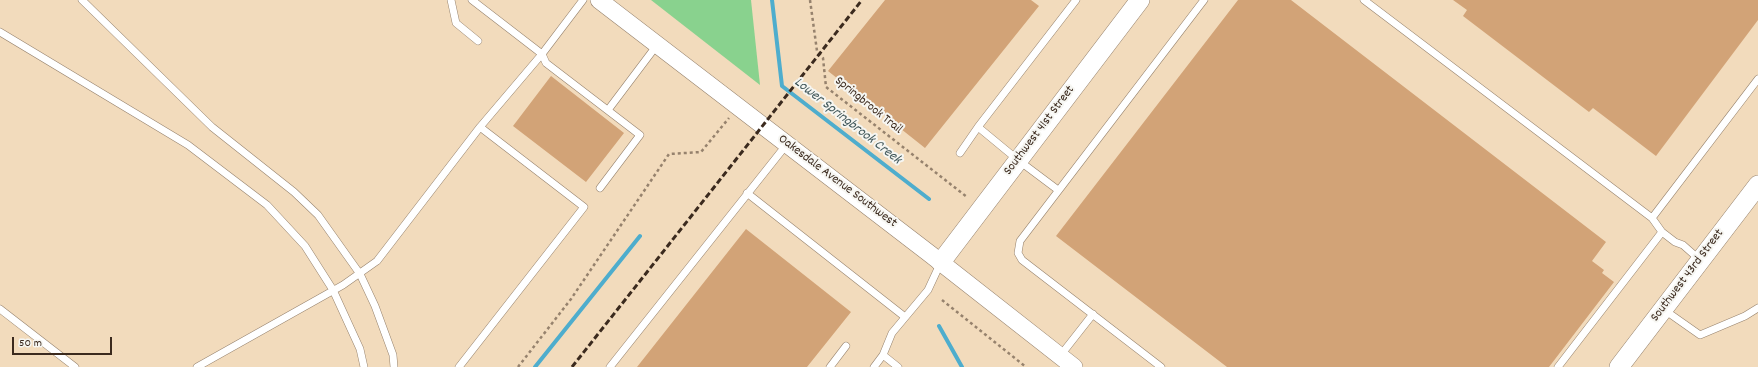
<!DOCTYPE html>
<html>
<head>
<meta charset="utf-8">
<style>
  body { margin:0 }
  #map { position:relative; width:1758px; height:367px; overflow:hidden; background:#f2dbbc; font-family:Dekko,sans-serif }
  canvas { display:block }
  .scale { position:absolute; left:12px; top:337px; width:100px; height:18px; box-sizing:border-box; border:2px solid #3b2a1e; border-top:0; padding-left:5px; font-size:12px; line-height:14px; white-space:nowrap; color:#3b2a1e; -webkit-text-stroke:3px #f6f6f2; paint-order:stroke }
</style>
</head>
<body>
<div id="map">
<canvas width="1758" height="367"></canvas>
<div class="scale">50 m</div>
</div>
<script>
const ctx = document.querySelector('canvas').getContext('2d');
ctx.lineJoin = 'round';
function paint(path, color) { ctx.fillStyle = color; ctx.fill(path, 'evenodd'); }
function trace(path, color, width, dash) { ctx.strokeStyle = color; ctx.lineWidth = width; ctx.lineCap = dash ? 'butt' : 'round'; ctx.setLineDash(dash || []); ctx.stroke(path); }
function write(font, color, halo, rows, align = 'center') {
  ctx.font = font + ' Dekko,sans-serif'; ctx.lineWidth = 4; ctx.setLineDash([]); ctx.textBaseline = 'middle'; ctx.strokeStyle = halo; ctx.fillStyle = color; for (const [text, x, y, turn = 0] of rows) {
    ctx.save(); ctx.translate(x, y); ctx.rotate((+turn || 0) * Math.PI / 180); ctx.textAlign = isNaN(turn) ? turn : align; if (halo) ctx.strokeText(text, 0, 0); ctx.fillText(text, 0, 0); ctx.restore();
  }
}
paint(new Path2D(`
  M651 0H751L760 85Z`), '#89d28e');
trace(new Path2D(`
  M772 0 782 86 929 199
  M939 326 962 367
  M535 367 640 236`), '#4eadcd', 4);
paint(new Path2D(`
  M885 0H1031L1039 6 925 148 828 71Z
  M1238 0H1291L1606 242 1592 261 1604 270 1602 273 1614 282 1549 367H1227L1056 236Z
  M1453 0H1758V20L1656 156 1593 108 1589 112 1463 16 1467 10Z
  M551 76 624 133 586 182 513 126Z
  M746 229 851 312 807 367H637Z`), '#d2a377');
const service = new Path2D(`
  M82 0 212 127 294 192 318 215 360 274 375 306 393 355 394 367
  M451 0 456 23 478 41
  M472 0 542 54 546 63 640 135 600 188
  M1364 0 1652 218 1662 232 1675 242 1683 245 1700 260
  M0 32 188 145 267 205 305 246 333 290 360 349 364 367
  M608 110 657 45
  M978 127 1018 160 1058 190
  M960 153 978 127 1076 0
  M747 193 905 317
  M1652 218 1758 79
  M0 309 75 367
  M1663 309 1700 335 1745 316 1758 308
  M883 355 898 367
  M1060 356 1093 314
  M197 367 343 285 377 261 480 127 542 54 583 0
  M459 367 584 207 480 127
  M610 367 787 144
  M830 367 846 346
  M874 367 883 355 892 333 928 290 941 262
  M1161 367 1022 260 1018 253 1020 241 1204 0
  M1558 367 1662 232`);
const tertiary = new Path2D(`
  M599 0 930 254 1074 367`);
const secondary = new Path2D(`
  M941 262 1140 0
  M1619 367 1758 185`);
trace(service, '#96826d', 8);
trace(tertiary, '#96826d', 18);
trace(secondary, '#96826d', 20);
trace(new Path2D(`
  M810 0 817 51 823 58 826 87 967 197
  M942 300 1026 367
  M518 367 571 299 669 154 701 152 729 118`), '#96826d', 2.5, [3, 3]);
trace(service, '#fff', 7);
trace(tertiary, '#fff', 17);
trace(secondary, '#fff', 19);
trace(new Path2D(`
  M572 367 862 0`), '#3b2a1e', 3, [6, 3]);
write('13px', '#3b2a1e', '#f6f6f2', [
  ["Springbrook Trail",868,106,39],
  ["Southwest 41st Street",1040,131,-53],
  ["Oakesdale Avenue Southwest",837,182,37],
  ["Southwest 43rd Street",1688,276,-53]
]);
write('italic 14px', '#42585b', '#f6f6f2', [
  ["Lower Springbrook Creek",847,122,38]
]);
</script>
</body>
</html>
